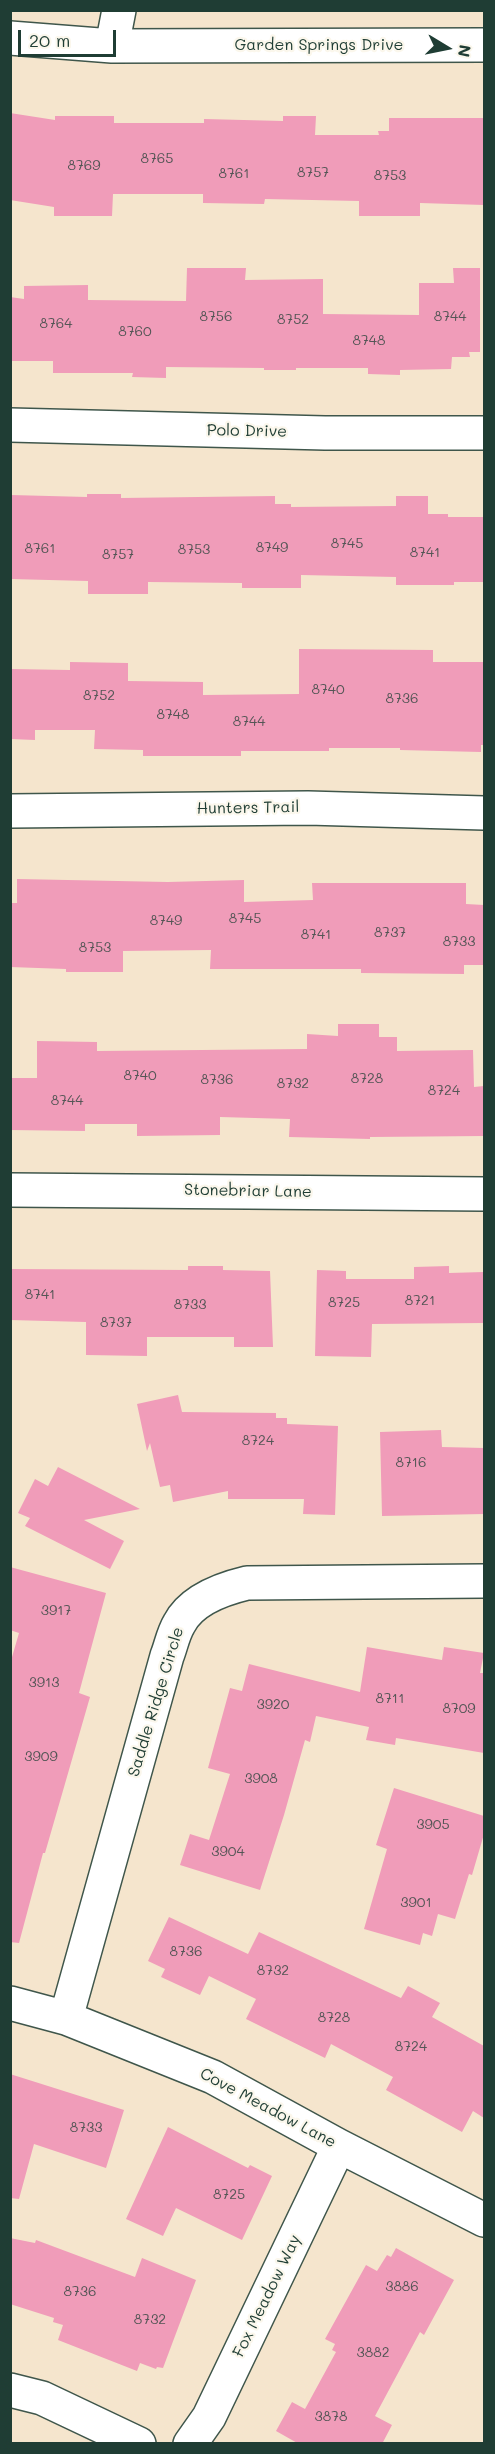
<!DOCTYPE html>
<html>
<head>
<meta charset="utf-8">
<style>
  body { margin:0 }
  #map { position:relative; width:495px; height:2454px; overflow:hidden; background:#f5e5cd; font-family:Mali,sans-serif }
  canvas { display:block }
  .frame { position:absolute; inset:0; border:12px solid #1f3d34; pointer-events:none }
  .north { position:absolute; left:417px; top:18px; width:60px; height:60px; -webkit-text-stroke:4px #fbf7ec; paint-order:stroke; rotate:100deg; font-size:16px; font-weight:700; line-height:24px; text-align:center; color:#1f3d34 }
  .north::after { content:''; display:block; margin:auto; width:21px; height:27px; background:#1f3d34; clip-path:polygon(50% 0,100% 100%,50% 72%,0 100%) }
  .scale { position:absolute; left:18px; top:30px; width:98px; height:27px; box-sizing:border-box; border:3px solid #1f3d34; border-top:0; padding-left:8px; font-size:18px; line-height:21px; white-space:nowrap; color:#1f3d34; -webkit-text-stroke:4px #fbf7ec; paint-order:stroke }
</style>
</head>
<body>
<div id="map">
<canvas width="495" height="2454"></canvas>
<div class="frame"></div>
<div class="north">N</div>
<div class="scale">20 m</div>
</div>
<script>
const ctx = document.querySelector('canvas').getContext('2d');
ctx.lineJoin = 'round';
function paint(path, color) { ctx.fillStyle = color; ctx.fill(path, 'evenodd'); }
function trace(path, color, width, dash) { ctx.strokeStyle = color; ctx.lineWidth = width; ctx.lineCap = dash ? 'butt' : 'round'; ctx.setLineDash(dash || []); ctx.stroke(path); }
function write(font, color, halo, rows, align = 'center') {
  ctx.font = font + ' Mali,sans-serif'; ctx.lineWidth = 4.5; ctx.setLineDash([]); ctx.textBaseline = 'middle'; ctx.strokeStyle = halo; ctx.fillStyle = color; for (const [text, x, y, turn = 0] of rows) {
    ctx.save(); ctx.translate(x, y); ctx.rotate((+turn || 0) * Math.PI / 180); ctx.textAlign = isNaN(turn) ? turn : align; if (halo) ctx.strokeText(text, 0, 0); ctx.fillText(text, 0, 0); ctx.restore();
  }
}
paint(new Path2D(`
  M10 113 55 120V116H114V123H204V119L283 121V116H316L315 135H379L378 131H389V118H484V205L420 203V216H359V201L265 199 264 204 203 203V194H113L112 216H54V207L10 200Z
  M187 268H246L245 280 323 279V314L419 315V283H454L453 268H480V352H469L470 357H452L451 369 400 370V375L368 374V368H296V370H264V368L166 367V378L132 377 133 373H53V361H10V297L24 299V286L88 285V300L186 301Z
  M87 494H121V498L275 496V504H291V507L396 506V496H428V514H448V517H484V582H454V585H396V577L301 575V588H242V583L148 582V594H88V581L10 579 11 495 87 497Z
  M299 649 433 650V662H484V745H481V752L400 750V748H329V751H241V756H143V750L94 749 95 730H35V740L10 739V669L70 670V662L128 663V681L203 682V695L299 694Z
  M17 879 168 882 244 880V902L313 900 312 883H466V904L484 905V965H464V974L361 973V969H210L211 950 123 951V972H66V969L10 967V903H17Z
  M338 1024H379V1037H397V1051L473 1050 474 1087 484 1086V1136L370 1137V1139L289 1137 290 1119 220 1117V1135L137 1136V1124H85V1131L10 1130V1078H37V1041L97 1042V1051L307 1049V1034L338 1036Z
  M188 1266H223V1270L270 1271 273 1347H234V1337H147V1356L86 1355V1322L10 1320V1269L188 1270Z
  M449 1266V1273L484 1272V1323L372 1324 371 1357 315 1356 317 1270 346 1271V1279H414V1267Z
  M178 1395 182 1412 276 1413V1418H287V1424L338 1426 335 1515 303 1514 304 1499H228V1491L173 1502 170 1485 160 1487 150 1443 147 1451 137 1404Z
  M441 1430 442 1447 484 1448V1514L382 1516 380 1432Z
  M58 1467 140 1509 84 1520 124 1541 110 1569 25 1526 30 1518 18 1513 35 1479 48 1486Z
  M10 1567 106 1593 79 1693 90 1697 45 1853H43L19 1943 10 1942V1664L19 1633 10 1630Z
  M367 1647 442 1660 444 1647 484 1653 480 1673H484V1753L396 1738 395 1745 366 1740 369 1727 316 1716 310 1742 305 1740 284 1815 260 1890 180 1865 190 1834 209 1840 230 1774 208 1768 230 1688 242 1691 249 1664 360 1692Z
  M394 1788 484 1816V1834L472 1875 469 1874 455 1919 438 1914 432 1936 423 1933 420 1945 364 1929 387 1849 376 1845Z
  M169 1917 248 1954 259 1932 401 1998 408 1986 440 2003 432 2017 484 2046V2118L473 2111 462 2132 386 2090 393 2077 331 2044 325 2058 246 2019 256 1999 209 1976 200 1995 161 1977 165 1969 148 1961Z
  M10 2074 124 2110 106 2168 34 2144 19 2199 10 2198Z
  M168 2127 248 2168 250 2165 272 2176 242 2240 176 2208 163 2236 126 2219Z
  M10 2238 35 2243 36 2240 135 2277 142 2258 196 2280 163 2368 157 2367 156 2369 140 2363 137 2371 58 2340 63 2325 53 2322 54 2318 10 2304Z
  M396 2248 454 2280 424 2335 420 2332 375 2416 392 2425 382 2444H299L276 2431 292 2402 305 2409 336 2352 332 2350 335 2344 325 2339 366 2265 377 2271 387 2255 391 2257Z`), '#f09cb9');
const minor = new Path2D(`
  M10 38 112 46 484 45
  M112 46 119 10
  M10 425 325 433H484
  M10 811 308 808 484 813
  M10 1190 484 1194
  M10 2003 66 2018 213 2077 339 2146 484 2220
  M66 2018 167 1656C171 1646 173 1634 179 1624 191 1600 222 1589 247 1583L484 1581
  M10 2390 42 2398 139 2444
  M190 2444 209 2417 339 2146`);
trace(minor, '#3f564b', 36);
trace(minor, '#fff', 33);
write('14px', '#535555', null, [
  ["8765",157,159],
  ["8769",84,166],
  ["8757",313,173],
  ["8761",234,174],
  ["8753",390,176],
  ["8756",216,317],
  ["8744",450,317],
  ["8752",293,320],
  ["8764",56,324],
  ["8760",135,332],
  ["8748",369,341],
  ["8745",347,544],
  ["8749",272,548],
  ["8761",40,549],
  ["8753",194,550],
  ["8741",425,553],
  ["8757",118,555],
  ["8740",328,690],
  ["8752",99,696],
  ["8736",402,699],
  ["8748",173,715],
  ["8744",249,722],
  ["8745",245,919],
  ["8749",166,921],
  ["8737",390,933],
  ["8741",316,935],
  ["8733",459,942],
  ["8753",95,948],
  ["8740",140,1076],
  ["8728",367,1079],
  ["8736",217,1080],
  ["8732",293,1084],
  ["8724",444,1091],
  ["8744",67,1101],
  ["8741",40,1295],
  ["8721",420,1301],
  ["8725",344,1303],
  ["8733",190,1305],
  ["8737",116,1323],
  ["8724",258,1441],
  ["8716",411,1463],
  ["3917",56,1611],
  ["3913",44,1683],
  ["8711",390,1699],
  ["3920",273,1705],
  ["8709",459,1709],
  ["3909",41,1757],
  ["3908",261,1779],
  ["3905",433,1825],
  ["3904",228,1852],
  ["3901",416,1903],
  ["8736",186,1952],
  ["8732",273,1971],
  ["8728",334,2018],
  ["8724",411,2047],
  ["8733",86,2128],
  ["8725",229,2195],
  ["3886",402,2287],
  ["8736",80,2292],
  ["8732",150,2320],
  ["3882",373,2353],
  ["3878",331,2417]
]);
write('16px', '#1f3d34', '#fbf7ec', [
  ["Garden Springs Drive",319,45],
  ["Polo Drive",247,431,1],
  ["Hunters Trail",248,808,-1],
  ["Stonebriar Lane",248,1191,1],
  ["Saddle Ridge Circle",156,1702,-73],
  ["Cove Meadow Lane",268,2108,28],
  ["Fox Meadow Way",267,2296,-64]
]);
</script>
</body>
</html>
